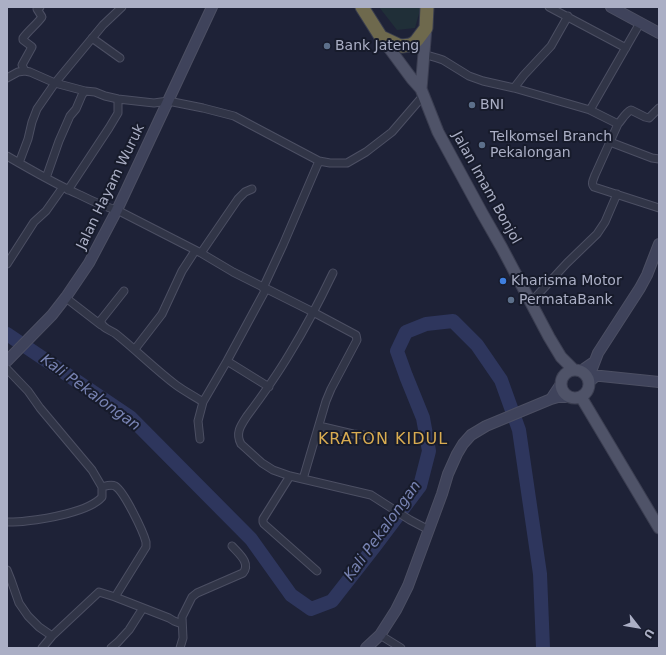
<!DOCTYPE html>
<html>
<head>
<meta charset="utf-8">
<style>
  body { margin:0 }
  #map { position:relative; width:666px; height:655px; overflow:hidden; background:#1e2237; font-family:"DejaVu Sans",sans-serif }
  canvas { display:block }
  .frame { position:absolute; inset:0; border:8px solid #abafc5; pointer-events:none }
  .north { position:absolute; left:618px; top:607px; width:40px; height:40px; -webkit-text-stroke:3px #171b2b; paint-order:stroke; rotate:121deg; font-size:11px; font-weight:700; line-height:16px; text-align:center; color:#abafc5 }
  .north::after { content:''; display:block; margin:auto; width:14px; height:18px; background:#abafc5; clip-path:polygon(50% 0,100% 100%,50% 72%,0 100%) }
</style>
</head>
<body>
<div id="map">
<canvas width="666" height="655"></canvas>
<div class="frame"></div>
<div class="north">U</div>
</div>
<script>
const ctx = document.querySelector('canvas').getContext('2d');
ctx.lineJoin = 'round';
function paint(path, color) { ctx.fillStyle = color; ctx.fill(path, 'evenodd'); }
function trace(path, color, width, dash) { ctx.strokeStyle = color; ctx.lineWidth = width; ctx.lineCap = dash ? 'butt' : 'round'; ctx.setLineDash(dash || []); ctx.stroke(path); }
function write(font, color, halo, rows, align = 'center') {
  ctx.font = font + ' "DejaVu Sans",sans-serif'; ctx.lineWidth = 4; ctx.setLineDash([]); ctx.textBaseline = 'middle'; ctx.strokeStyle = halo; ctx.fillStyle = color; for (const [text, x, y, turn = 0] of rows) {
    ctx.save(); ctx.translate(x, y); ctx.rotate((+turn || 0) * Math.PI / 180); ctx.textAlign = isNaN(turn) ? turn : align; if (halo) ctx.strokeText(text, 0, 0); ctx.fillText(text, 0, 0); ctx.restore();
  }
}
paint(new Path2D(`
  M379 7H421L415 28 397 30Z`), '#202f38');
trace(new Path2D(`
  M7 334 130 417 251 539 291 595 311 609 332 601 375 546 420 486 429 451 423 418 406 376 397 351 406 332 426 324 453 321 477 345 501 380 519 430 540 574 543 648`), '#2e365d', 14);
const street = new Path2D(`
  M549 7 626 48
  M92 38 120 58
  M423 54 437 58 443 60 469 76 483 81 514 88 590 110 618 124 595 175C593 180 591 184 594 187L659 208
  M25 71 22 65 32 47 31 46 23 40V38C29 30 36 25 42 17L37 9 40 7
  M7 78 18 72 25 71 30 72 55 83 85 91
  M514 88 524 75 551 46 568 16
  M590 110 640 23
  M618 124C622 120 625 113 631 110L645 117 649 118 659 108
  M610 142 652 158 659 159
  M7 156C31 170 55 184 80 195 92 201 104 207 117 210L201 253 233 272 313 312 356 335 357 340 331 389 326 401 303 479
  M19 163 28 139 32 122 37 109 55 83 103 25 122 7
  M46 178 59 141 70 116 76 109 82 95 85 91 95 92 105 96 118 99 154 103 168 101 203 108 234 116 319 161 330 163H347L366 152 392 132 423 96
  M68 190 109 128 118 113V99
  M201 253 238 199 245 192 252 189
  M7 264 34 222 46 211 63 187
  M333 273C320 300 306 327 290 353 277 375 262 396 247 416 241 425 235 433 241 444L262 463 273 470 290 476 371 495 410 520 429 530
  M263 288 283 245 319 161
  M124 291 101 320C100 328 111 330 116 334 136 350 155 369 176 385 184 391 194 396 203 402L227 361 266 289
  M66 298 101 325
  M531 302 567 263 597 234 605 222 617 194
  M135 349 162 314 182 271 195 251
  M227 361 269 387
  M7 369 28 391 40 408 92 470 102 487V497C89 512 45 519 26 521 20 522 13 522 7 522
  M319 426 353 434 384 437
  M200 439 198 421 203 402
  M290 476 263 519V522L264 524 317 571
  M102 487C106 486 111 484 115 486 124 491 143 531 146 542V547L115 597
  M7 570 11 580 19 603 28 616 39 627 52 636 99 592 115 597 169 618 174 621 182 624
  M380 635 401 648
  M42 648 52 636
  M111 648 118 642 129 630 143 608
  M180 648 183 638 182 617 192 597 197 593 243 573C251 563 239 554 232 546`);
const secondary = new Path2D(`
  M611 7 659 33
  M7 361 52 315 66 297 89 263 117 210 212 7
  M581 371 594 362
  M588 379 598 353 640 288 647 275 659 244
  M589 382 596 376H601L659 382
  M551 399 561 384
  M366 648 380 635 396 610 408 586 442 494 448 474 457 454 463 444 471 435 486 426 551 399 558 397H569`);
const primary = new Path2D(`
  M381 37 412 79 421 89 438 132 482 213 502 248 549 337 561 357 574 370
  M421 89 426 28
  M561 384a14 14 0 1 1 28 0a14 14 0 1 1-28 0Z
  M581 397 659 528`);
const highway = new Path2D(`
  M362 7 381 37 398 45 402 46 410 45 414 43 417 40 426 28 427 7`);
trace(street, '#4c4f63', 9);
trace(secondary, '#4c4f63', 12);
trace(primary, '#3b3e51', 13);
trace(highway, '#393d4e', 15);
trace(street, '#313547', 7);
trace(secondary, '#3f435b', 10);
trace(primary, '#4f5368', 11);
trace(highway, '#6e694d', 13);
for (const [x, y, r, color] of [
  [327,46,4,"#5c6f8a"],
  [472,105,4,"#5c6f8a"],
  [482,145,4,"#5c6f8a"],
  [503,281,4,"#3f7fe0"],
  [511,300,4,"#5c6f8a"]
]) { const dot = new Path2D(); dot.arc(x, y, r, 0, 2 * Math.PI); ctx.fillStyle = color; ctx.fill(dot); trace(dot, '#171b2b', 1.5); }
write('14px', '#abafc5', '#171b2b', [
  ["Bank Jateng",335,46],
  ["BNI",480,105],
  ["Telkomsel Branch",490,137],
  ["Pekalongan",490,153],
  ["Kharisma Motor",511,281],
  ["PermataBank",519,300]
], 'left');
write('14px', '#abafc5', '#171b2b', [
  ["Jalan Hayam Wuruk",111,187,-64],
  ["Jalan Imam Bonjol",486,188,61]
]);
write('italic 15px', '#7984b4', '#171b2b', [
  ["Kali Pekalongan",90,393,36],
  ["Kali Pekalongan",383,531,-54]
]);
ctx.letterSpacing = '1px';
write('16px', '#d9ac51', '#171b2b', [
  ["KRATON KIDUL",383,440]
]);
ctx.letterSpacing = '0px';
</script>
</body>
</html>
